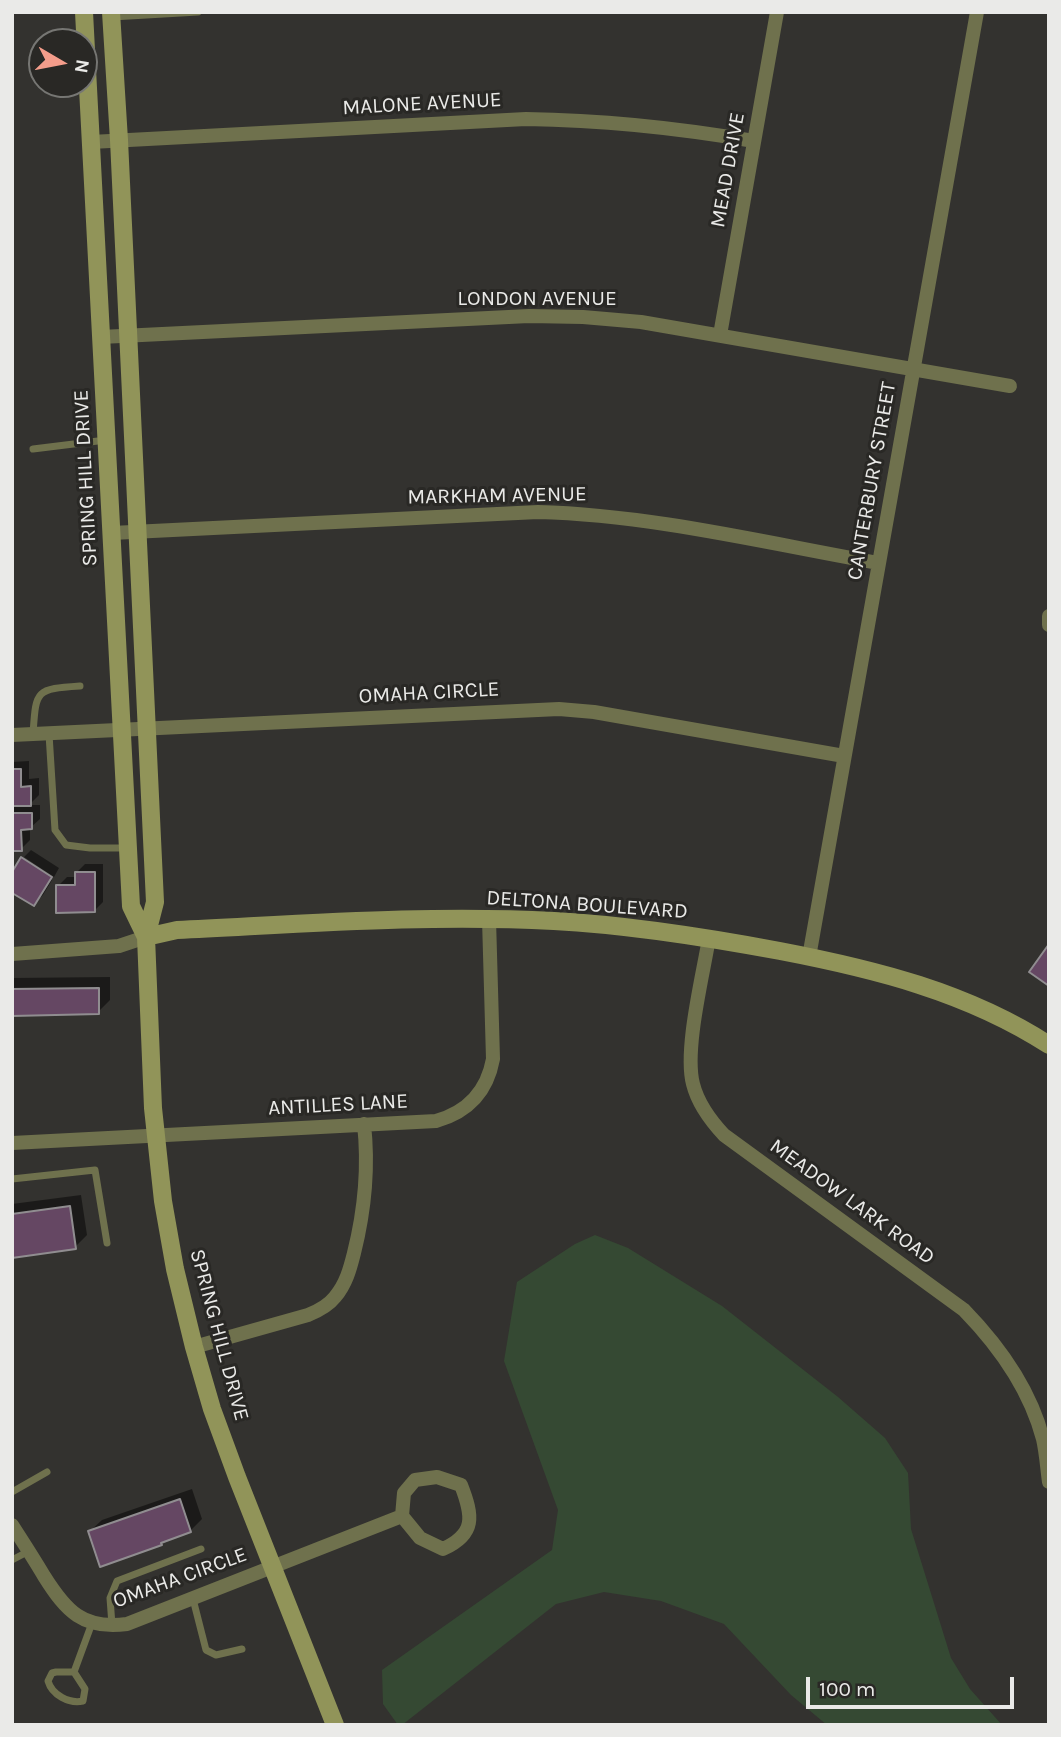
<!DOCTYPE html>
<html>
<head>
<meta charset="utf-8">
<style>
  body { margin:0 }
  #map { position:relative; width:1061px; height:1737px; overflow:hidden; background:#33322f; font-family:Karla,sans-serif }
  canvas { display:block }
  .frame { position:absolute; inset:0; border:14px solid #eaeae8; pointer-events:none }
  .north { position:absolute; left:28px; top:28px; width:70px; height:70px; box-sizing:border-box; background:#292825; border:2px solid #767673; border-radius:50%; rotate:100deg; font-size:19px; font-weight:700; line-height:28px; text-align:center; color:#eaeae8 }
  .north::after { content:''; display:block; margin:auto; width:24px; height:32px; background:#f49d8b; clip-path:polygon(50% 0,100% 100%,50% 72%,0 100%) }
  .scale { position:absolute; left:806px; top:1677px; width:208px; height:32px; box-sizing:border-box; border:4px solid #eaeae8; border-top:0; padding-left:9px; font-size:21px; line-height:24px; white-space:nowrap; color:#eaeae8; -webkit-text-stroke:5px #292825; paint-order:stroke }
</style>
</head>
<body>
<div id="map">
<canvas width="1061" height="1737"></canvas>
<div class="frame"></div>
<div class="north">N</div>
<div class="scale">100 m</div>
</div>
<script>
const ctx = document.querySelector('canvas').getContext('2d');
ctx.lineJoin = 'round';
function paint(path, color) { ctx.fillStyle = color; ctx.fill(path, 'evenodd'); }
function trace(path, color, width, dash) { ctx.strokeStyle = color; ctx.lineWidth = width; ctx.lineCap = dash ? 'butt' : 'round'; ctx.setLineDash(dash || []); ctx.stroke(path); }
function write(font, color, halo, rows, align = 'center') {
  ctx.font = font + ' Karla,sans-serif'; ctx.lineWidth = 6; ctx.setLineDash([]); ctx.textBaseline = 'middle'; ctx.strokeStyle = halo; ctx.fillStyle = color; for (const [text, x, y, turn = 0] of rows) {
    ctx.save(); ctx.translate(x, y); ctx.rotate((+turn || 0) * Math.PI / 180); ctx.textAlign = isNaN(turn) ? turn : align; if (halo) ctx.strokeText(text, 0, 0); ctx.fillText(text, 0, 0); ctx.restore();
  }
}
paint(new Path2D(`
  M595 1235 628 1248 722 1306 838 1397 885 1438 908 1473 911 1529 951 1658 970 1689 1002 1725H827L791 1695 724 1624 661 1601 604 1592 556 1604 402 1725H398L383 1704 382 1670 552 1550 558 1510 504 1361 517 1282 575 1244Z`), '#354933');
paint(new Path2D(`
  M29 761V779L39 778V795L29 805H40V819L30 828V840L21 849H12V762Z
  M31 850 59 868 54 877 24 857Z
  M22 860 52 880 43 895 34 904Z
  M85 864H103V902L94 911 58 886 67 877H76V873Z
  M110 977V1000L98 1012 12 1014V978Z
  M81 1195 87 1235 75 1247 12 1256V1204Z
  M192 1489 202 1519 190 1531 101 1564 90 1531 102 1520Z`), '#0007');
const building = new Path2D(`
  M12 769H21V787L31 786V806H12Z
  M12 813H32V829L21 830 22 851H12Z
  M21 857 52 877 34 906 12 893V872Z
  M75 872H95V912L56 913V885H75Z
  M1049 944V986L1029 972Z
  M99 988V1014L12 1016V989Z
  M70 1206 76 1249 12 1258V1214Z
  M180 1499 191 1532 161 1543 162 1545 100 1567 88 1531Z`);
paint(building, '#654763');
trace(building, '#908d90', 2);
trace(new Path2D(`
  M112 17 198 12
  M33 449 106 440
  M33 734C36 690 35 689 80 686
  M49 734 55 830 66 845 90 848H128
  M12 1179 95 1170 107 1243
  M12 1492 47 1472
  M12 1560 29 1551
  M193 1599 206 1650 216 1655 242 1649
  M112 1625 110 1598 117 1581 201 1549
  M56 1672H74L85 1689 83 1701C69 1704 52 1695 48 1681L52 1673Z
  M74 1672 92 1623`), '#6f714d', 7);
trace(new Path2D(`
  M91 142 526 119C604 120 678 128 754 141
  M720 335 777 12
  M101 337 529 316 583 317 641 322 1010 386
  M112 533 538 512C652 515 766 543 879 563
  M1049 616V625
  M12 735 559 709 594 712 844 756
  M709 938C703 975 684 1050 693 1084 698 1104 710 1120 724 1135L964 1310C999 1346 1030 1389 1043 1439 1046 1452 1047 1467 1049 1482
  M12 954 119 946 146 937
  M809 957 977 12
  M12 1143 436 1121C468 1112 487 1092 493 1059L489 919
  M194 1347 308 1315C318 1311 328 1306 335 1297 346 1284 350 1269 354 1253 365 1209 369 1169 364 1124
  M437 1477 461 1485C473 1516 476 1534 443 1549L420 1538 402 1516 404 1493 415 1480Z
  M12 1525C23 1542 34 1559 44 1576 66 1611 83 1630 127 1624L402 1516`), '#6f714d', 14);
trace(new Path2D(`
  M84 12 131 906 146 937
  M111 12 119 140 155 902 146 937 153 1108 163 1201 175 1269 194 1347 212 1409 237 1477 335 1725
  M146 937 177 930C303 924 428 914 554 921 630 925 705 937 780 951 874 969 967 992 1049 1045`), '#919459', 18);
write('21px', '#eaeae8', '#292825', [
  ["MALONE AVENUE",422,104,-3],
  ["MEAD DRIVE",728,170,-80],
  ["LONDON AVENUE",537,299],
  ["SPRING HILL DRIVE",86,478,-93],
  ["CANTERBURY STREET",872,481,-80],
  ["MARKHAM AVENUE",497,496,-1],
  ["OMAHA CIRCLE",429,693,-3],
  ["DELTONA BOULEVARD",587,905,4],
  ["ANTILLES LANE",338,1105,-3],
  ["MEADOW LARK ROAD",852,1202,36],
  ["SPRING HILL DRIVE",219,1335,75],
  ["OMAHA CIRCLE",180,1578,-20]
]);
</script>
</body>
</html>
